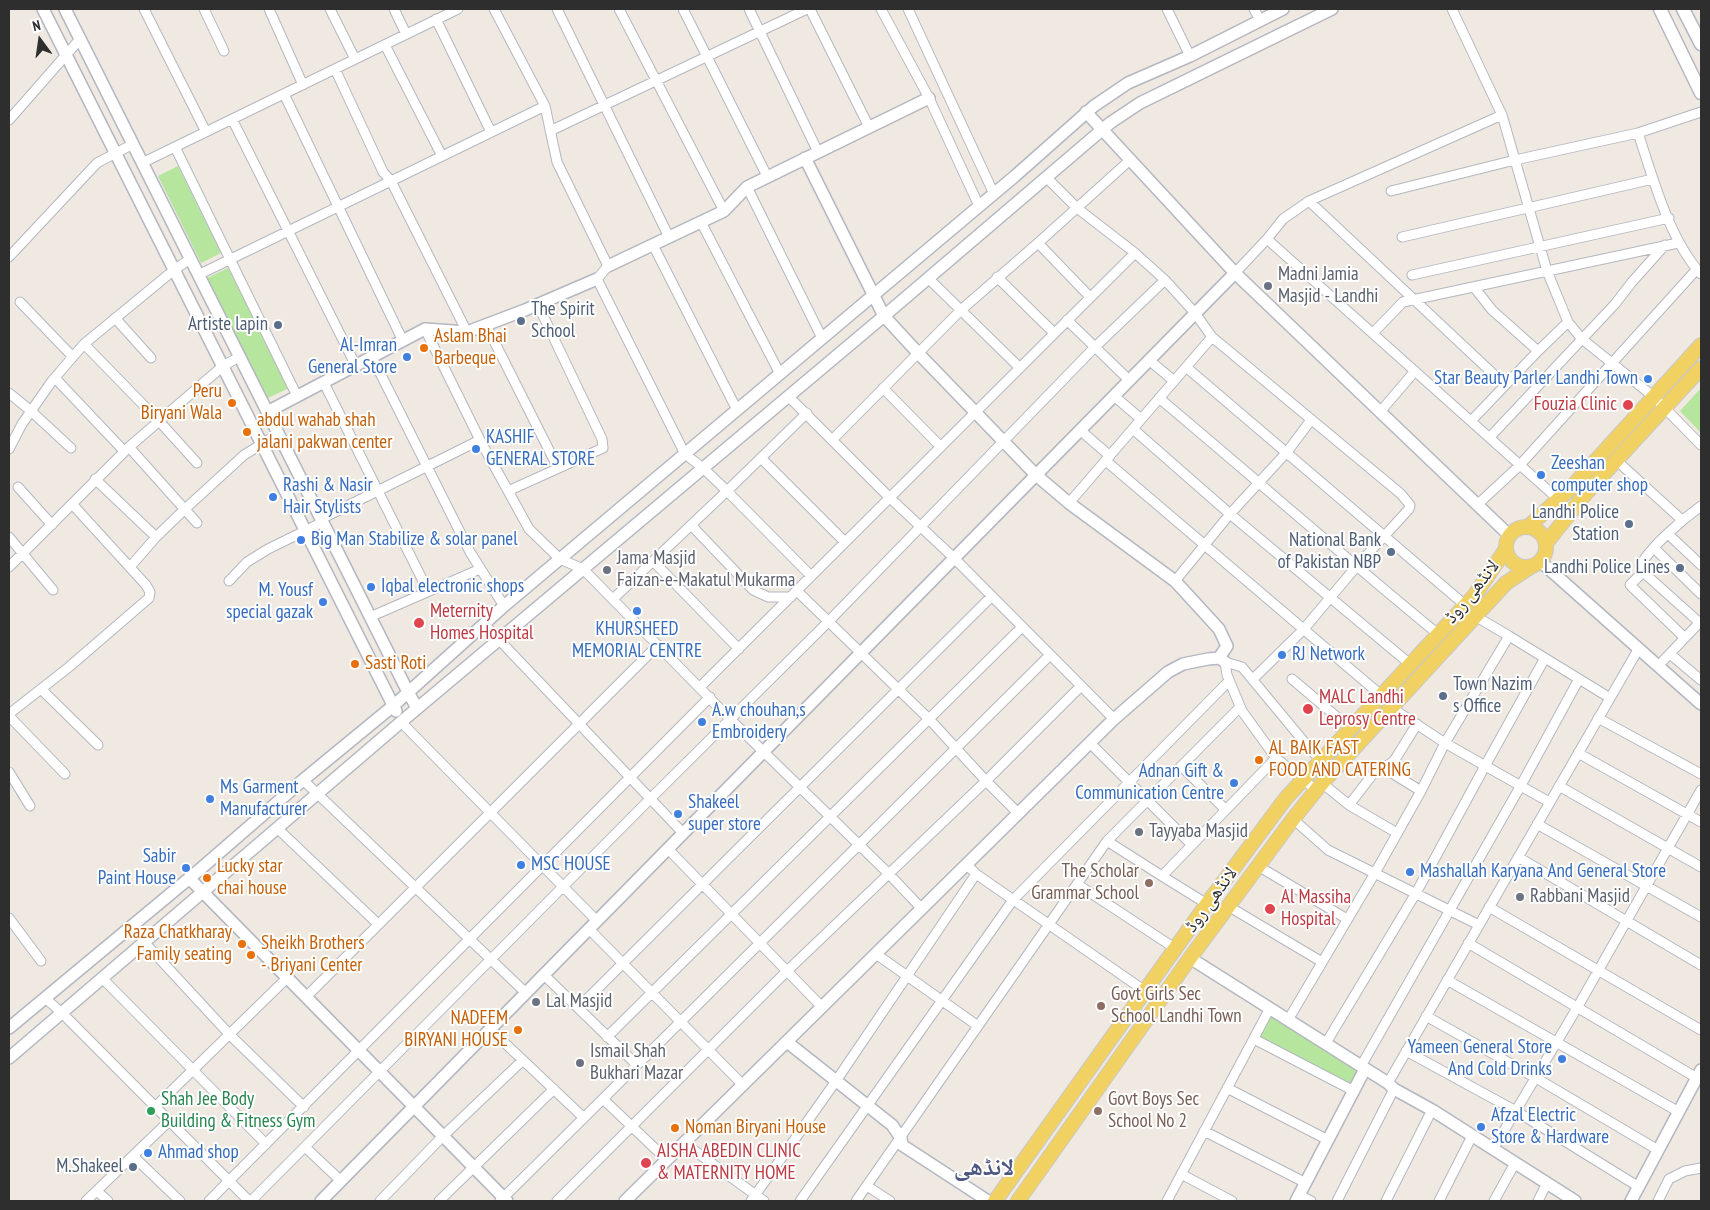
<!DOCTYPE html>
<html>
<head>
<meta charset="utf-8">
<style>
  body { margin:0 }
  #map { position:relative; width:1710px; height:1210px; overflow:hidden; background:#efe9e1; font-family:"PT Sans Narrow",sans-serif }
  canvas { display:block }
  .frame { position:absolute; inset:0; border:10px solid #2e2e2e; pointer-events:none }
  .north { position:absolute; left:15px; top:15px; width:50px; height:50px; -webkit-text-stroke:4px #fff; paint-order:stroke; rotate:346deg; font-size:14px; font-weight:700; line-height:20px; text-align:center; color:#2e2e2e }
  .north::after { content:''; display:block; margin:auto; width:18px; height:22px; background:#2e2e2e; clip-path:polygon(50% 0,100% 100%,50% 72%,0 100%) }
</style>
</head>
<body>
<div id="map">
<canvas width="1710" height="1210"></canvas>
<div class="frame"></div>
<div class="north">N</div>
</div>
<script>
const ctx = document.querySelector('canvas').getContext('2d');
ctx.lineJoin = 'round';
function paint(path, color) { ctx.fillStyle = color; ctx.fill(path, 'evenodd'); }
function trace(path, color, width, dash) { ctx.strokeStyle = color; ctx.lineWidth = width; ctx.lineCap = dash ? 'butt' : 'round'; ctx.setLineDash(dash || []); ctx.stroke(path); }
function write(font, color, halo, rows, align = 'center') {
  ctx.font = font + ' "PT Sans Narrow","Noto Naskh Arabic",sans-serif'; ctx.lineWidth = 4; ctx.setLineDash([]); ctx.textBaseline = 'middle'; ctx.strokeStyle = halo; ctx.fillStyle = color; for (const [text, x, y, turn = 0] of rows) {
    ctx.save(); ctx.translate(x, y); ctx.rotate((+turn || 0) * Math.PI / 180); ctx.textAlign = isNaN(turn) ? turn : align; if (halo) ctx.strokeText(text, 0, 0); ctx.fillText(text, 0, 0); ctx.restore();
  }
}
paint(new Path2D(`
  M178 166 221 253 201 263 158 176Z
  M228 268 289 388 268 398 207 278Z
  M1701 388V433L1680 411Z
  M1270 1008 1365 1069 1354 1091 1254 1039Z`), '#b6e59e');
const minor = new Path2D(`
  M144 9 206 132
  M204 9 224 51
  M269 9 303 85
  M330 9 355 59
  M394 9 406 34
  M494 9 545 106 557 162 608 266 597 279 685 454 703 468 727 491 613 599
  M557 9 669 237
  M619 9 724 211
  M683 9 767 176
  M749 9 818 152
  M810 9 869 127
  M881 9 929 98 979 206
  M908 9 994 194
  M1167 9 1190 56
  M1254 9 1260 20
  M1452 9 1502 115 1547 271 1568 322 1582 339 1654 397 1701 445
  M436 19 491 132
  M385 45 442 156
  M335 69 383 172 391 181 467 332
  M284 94 403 341
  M232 119 356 366
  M9 120 80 39
  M550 131 807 9
  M1638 133C1653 178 1669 239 1701 274
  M175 147 297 396
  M142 163 458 9
  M1046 177 1077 208 1135 253 1165 280 1195 313 1212 337 1401 494 1410 505 1409 509 1356 567 1303 630 1253 679
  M747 187 822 338
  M1391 191 1515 160 1638 133 1701 112
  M1309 201 1505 385
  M701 222 780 374
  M1402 237 1653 179
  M1267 239 1558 499
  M1038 243 1090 297
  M653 245 737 410
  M9 257 97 163 133 144
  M1235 273 1267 239 1283 219 1309 201 1502 115
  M198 275 545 106
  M1412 275 1669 218
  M997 277 1054 333
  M928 278 1020 368
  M1474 287 1492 310 1538 351
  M20 302 73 357
  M115 318 151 358
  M1067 320 1129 380
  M486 325 558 468
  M425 329 480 440 529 529 560 559 583 569 730 719 889 874 922 909
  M1373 333 1403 302 1678 243
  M84 344 159 421 197 463
  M372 357 470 552 504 606
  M1149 360 1174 381
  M1186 367 1465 605
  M55 378 124 451
  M324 383 428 591
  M883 388 941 447
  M9 393 31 411 71 448
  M788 396 890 498 954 558 1114 719
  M1114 396 1141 419
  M1159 398C1252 476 1344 557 1438 634
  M1380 412 1415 371
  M807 413 727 491 811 576
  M1471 421 1538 351 1568 322
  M1133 429 1230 514 1410 664
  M1080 430 1110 456
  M1490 437 1615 304 1632 282 1665 245
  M833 439 961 310 1038 243 1130 160
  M129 447 197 523
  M9 449 22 424 52 381 84 344 174 270 190 259
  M761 458 845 542
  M1616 460 1682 520
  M1106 461 1382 696
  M95 479 156 537
  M18 487 52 525
  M508 491 603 448 602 439 538 305
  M1069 503 1212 337
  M1477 505 1519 466 1697 269
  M321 519 480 440
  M691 525 753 590 768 597H791
  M1668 534 1701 565
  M9 537 53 590
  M1654 548 1701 594
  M653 561 739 649
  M9 567 129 447 223 366 239 357
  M130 567 156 537 185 509 244 455 278 434
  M1643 572 1630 585 1685 638
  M229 581 247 562 268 549 323 522
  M1175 581 1230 514 1287 452 1311 420
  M797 591 930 720 986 781 1019 814
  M1475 616 1509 636
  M370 617 480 569
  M1700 623 1643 572 1640 566C1651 546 1683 519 1701 506
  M484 624 683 833
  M1670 654 1701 680
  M1658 666 1701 621
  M1292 679 1351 729
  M700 687 1135 253
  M41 689 98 745
  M1392 708 1445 743 1549 802
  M9 714 69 667 149 598 150 592 146 585 73 505
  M9 716 65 774
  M1598 718 1701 774
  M401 722 597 921
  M1090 743 1192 845
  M1578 753 1701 822
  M1181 766 1226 810
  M1382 767 1421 791
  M9 772 30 806
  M303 780 526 993
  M1322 783 1349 805 1397 833
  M1559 786 1701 867
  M1316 790 1276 758 1242 711 1227 675 1225 662 1242 667 1310 749 1321 760
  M1349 805 1376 770 1388 765 1394 761 1417 724
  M1293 819 1328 850 1479 925
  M1537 824 1701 917
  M277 828 378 924
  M1107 841 1162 876
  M668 849 822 1007
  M1518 857 1701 965
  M967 865 976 874 1145 991
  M1258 866 1347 919
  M1077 884 1176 949
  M1207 904 1162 876 1276 758
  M1228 906 1322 962
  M1489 907 1701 1030
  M9 918 41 961
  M589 929 743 1085
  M144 942 230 1035 304 1107
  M1468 943 1697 1078
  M876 954 978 1026
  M544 975 637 1065
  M102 978 266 1144
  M1447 980 1679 1112
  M306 997 658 645
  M45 998 62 1013 249 1201
  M578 1008 992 596
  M1426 1016 1536 1078 1658 1150
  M1288 1020 1375 873 1421 791 1445 743 1509 636 1610 698
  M490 1029 584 1118
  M607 1037 1022 627
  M1254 1039 1354 1091
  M1326 1043 1416 893 1485 766 1545 658
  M1406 1051 1516 1111 1639 1187
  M1361 1066 1520 787 1579 679
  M1388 1083 1639 648
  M1227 1088 1328 1140
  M603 1099 667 1160
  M155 1107 287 978
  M1204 1131 1306 1183
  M684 1143 764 1201
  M305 1147 341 1181
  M1493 1149 1577 1008 1701 790
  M133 1156 180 1201
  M1181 1174 1232 1201
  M867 1186 890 1201
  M97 1191 108 1201
  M1299 1195 1311 1201
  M86 1201 169 1121
  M209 1201 710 697
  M251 1201 650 799 828 622 1094 348 1165 280
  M380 1201 442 1137 523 1060
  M439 1201 554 1089
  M500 1201 1050 655
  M557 1201 787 971 986 781 1081 686
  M751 1201 836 1081 976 874
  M800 1201 1013 900 1229 681
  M856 1201 1107 841 1240 707
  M1167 1201 1270 1008
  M1337 1201 1394 1089
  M1386 1201 1432 1110
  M1439 1201 1472 1136
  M1494 1201 1515 1163
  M1538 1201 1547 1183
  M1658 1201 1669 1179 1685 1171 1701 1168`);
const tertiary = new Path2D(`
  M43 9 396 711
  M65 9 408 692 417 708
  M1086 112 1235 273 1510 536
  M805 158 884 316 918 353 1036 475 1069 503 1175 581 1219 629 1227 646 1219 658
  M608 266 724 211 747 187 929 98
  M267 412 425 329 467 332 525 310 597 279
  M1541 562 1701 704
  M189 878 507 1201
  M1190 958 1388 1083 1394 1089 1432 1110 1575 1201
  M9 1028 198 871 303 780 393 706 504 606 1015 176 1094 106 1128 83 1190 56 1283 9
  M787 1042 892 1125 901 1138 902 1145 988 1201
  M9 1058 401 722 884 316 1110 123 1140 103 1332 9
  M321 1201 1235 273
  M625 1201 1114 719 1168 672 1183 664 1208 659 1219 658 1225 662
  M1296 1201 1365 1069
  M1631 1201 1701 1070`);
const secondary = new Path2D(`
  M1660 9 1701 93
  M1683 9 1701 44`);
const primary = new Path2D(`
  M1506 547a20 20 0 1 1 40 0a20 20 0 1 1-40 0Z
  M1528 527 1571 488 1701 345
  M1546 543 1587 492 1701 368
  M995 1201 1207 904 1286 798 1474 596 1506 549
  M1018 1201 1190 958 1293 819 1322 783 1506 583 1529 568`);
trace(minor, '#b4b7c1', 11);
trace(tertiary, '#b4b7c1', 14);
trace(secondary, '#b4b7c1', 15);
trace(primary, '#c9c9c9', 16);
trace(minor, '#fff', 9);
trace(tertiary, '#fff', 11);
trace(secondary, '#fff', 12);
trace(primary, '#f2d163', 14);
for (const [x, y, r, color] of [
  [1268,286,5,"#6b7280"],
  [521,321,5,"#5c6f8a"],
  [278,325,5,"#5c6f8a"],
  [424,348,5,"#e8710a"],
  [407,357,5,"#3f7fe0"],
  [1648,379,5,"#3f7fe0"],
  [232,403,5,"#e8710a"],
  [1628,405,6,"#e0444e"],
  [247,432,5,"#e8710a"],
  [476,449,5,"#3f7fe0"],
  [1541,475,5,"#3f7fe0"],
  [273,497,5,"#3f7fe0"],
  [1629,524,5,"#5c6f8a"],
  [301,540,5,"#3f7fe0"],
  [1391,552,5,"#5c6f8a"],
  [1680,568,5,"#5c6f8a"],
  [607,570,5,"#6b7280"],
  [371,587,5,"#3f7fe0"],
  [323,602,5,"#3f7fe0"],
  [637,611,5,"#3f7fe0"],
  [419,623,6,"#e0444e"],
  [1282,655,5,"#3f7fe0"],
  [355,664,5,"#e8710a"],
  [1443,696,5,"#5c6f8a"],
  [1308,709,6,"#e0444e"],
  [702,722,5,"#3f7fe0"],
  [1259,760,5,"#e8710a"],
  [1234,783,5,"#3f7fe0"],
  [210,799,5,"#3f7fe0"],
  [678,814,5,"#3f7fe0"],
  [1139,832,5,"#6b7280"],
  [521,865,5,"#3f7fe0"],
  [186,868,5,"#3f7fe0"],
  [1410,872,5,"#3f7fe0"],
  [207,878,5,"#e8710a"],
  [1149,883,5,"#8d6e63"],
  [1520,897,5,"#6b7280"],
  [1270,909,6,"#e0444e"],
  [242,944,5,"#e8710a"],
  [251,955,5,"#e8710a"],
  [536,1002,5,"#6b7280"],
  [1101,1006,5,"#8d6e63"],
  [518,1030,5,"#e8710a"],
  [1562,1059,5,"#3f7fe0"],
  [580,1063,5,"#6b7280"],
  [151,1111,5,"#2e9e5b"],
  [1098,1111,5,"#8d6e63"],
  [1481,1127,5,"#3f7fe0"],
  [675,1128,5,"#e8710a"],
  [148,1153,5,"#3f7fe0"],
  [646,1163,6,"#e0444e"],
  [133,1167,5,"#5c6f8a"]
]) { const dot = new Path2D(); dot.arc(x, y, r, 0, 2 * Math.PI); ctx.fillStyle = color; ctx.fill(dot); trace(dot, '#fff', 2); }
write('19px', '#5b616d', '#fff', [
  ["Madni Jamia",1278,275],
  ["Masjid - Landhi",1278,297],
  ["Jama Masjid",617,559],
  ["Faizan-e-Makatul Mukarma",617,581],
  ["Tayyaba Masjid",1149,832],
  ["Rabbani Masjid",1530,897],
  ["Lal Masjid",546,1002],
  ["Ismail Shah",590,1052],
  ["Bukhari Mazar",590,1074]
], 'left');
write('19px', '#4e5e75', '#fff', [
  ["The Spirit",531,310,"left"],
  ["School",531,332,"left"],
  ["Artiste lapin",268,325],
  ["Landhi Police",1619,513],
  ["Station",1619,535],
  ["National Bank",1381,541],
  ["of Pakistan NBP",1381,563],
  ["Landhi Police Lines",1670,568],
  ["Town Nazim",1453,685,"left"],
  ["s Office",1453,707,"left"],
  ["M.Shakeel",123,1167]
], 'right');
write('19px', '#c56008', '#fff', [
  ["Aslam Bhai",434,337],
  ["Barbeque",434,359],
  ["Peru",222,392,"right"],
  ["Biryani Wala",222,414,"right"],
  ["abdul wahab shah",257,421],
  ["jalani pakwan center",257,443],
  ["Sasti Roti",365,664],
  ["AL BAIK FAST",1269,749],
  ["FOOD AND CATERING",1269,771],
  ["Lucky star",217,867],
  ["chai house",217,889],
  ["Raza Chatkharay",232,933,"right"],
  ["Family seating",232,955,"right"],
  ["Sheikh Brothers",261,944],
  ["- Briyani Center",261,966],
  ["NADEEM",508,1019,"right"],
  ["BIRYANI HOUSE",508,1041,"right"],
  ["Noman Biryani House",685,1128]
], 'left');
write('19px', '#366cbe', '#fff', [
  ["Al-Imran",397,346,"right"],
  ["General Store",397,368,"right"],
  ["Star Beauty Parler Landhi Town",1638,379,"right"],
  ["KASHIF",486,438],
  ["GENERAL STORE",486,460],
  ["Zeeshan",1551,464],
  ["computer shop",1551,486],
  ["Rashi & Nasir",283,486],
  ["Hair Stylists",283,508],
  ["Big Man Stabilize & solar panel",311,540],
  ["Iqbal electronic shops",381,587],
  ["M. Yousf",313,591,"right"],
  ["special gazak",313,613,"right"],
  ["KHURSHEED",637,630,"center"],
  ["MEMORIAL CENTRE",637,652,"center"],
  ["RJ Network",1292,655],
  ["A.w chouhan,s",712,711],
  ["Embroidery",712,733],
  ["Adnan Gift &",1224,772,"right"],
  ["Communication Centre",1224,794,"right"],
  ["Ms Garment",220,788],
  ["Manufacturer",220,810],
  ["Shakeel",688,803],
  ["super store",688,825],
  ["Sabir",176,857,"right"],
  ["Paint House",176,879,"right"],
  ["MSC HOUSE",531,865],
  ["Mashallah Karyana And General Store",1420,872],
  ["Yameen General Store",1552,1048,"right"],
  ["And Cold Drinks",1552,1070,"right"],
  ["Afzal Electric",1491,1116],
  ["Store & Hardware",1491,1138],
  ["Ahmad shop",158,1153]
], 'left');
write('19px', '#be3a42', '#fff', [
  ["Fouzia Clinic",1617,405,"right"],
  ["Meternity",430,612],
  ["Homes Hospital",430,634],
  ["MALC Landhi",1319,698],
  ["Leprosy Centre",1319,720],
  ["Al Massiha",1281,898],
  ["Hospital",1281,920],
  ["AISHA ABEDIN CLINIC",657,1152],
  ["& MATERNITY HOME",657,1174]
], 'left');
write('19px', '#2e2e2e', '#fff', [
  ["لانڈھی روڈ",1472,592,-51],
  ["لانڈھی روڈ",1211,900,-54]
]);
write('19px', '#785e54', '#fff', [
  ["The Scholar",1139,872,"right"],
  ["Grammar School",1139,894,"right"],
  ["Govt Girls Sec",1111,995],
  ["School Landhi Town",1111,1017],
  ["Govt Boys Sec",1108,1100],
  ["School No 2",1108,1122]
], 'left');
write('19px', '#27864d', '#fff', [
  ["Shah Jee Body",161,1100],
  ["Building & Fitness Gym",161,1122]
], 'left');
write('bold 24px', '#4d5680', '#fff', [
  ["لانڈھی",984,1168]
]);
</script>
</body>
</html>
